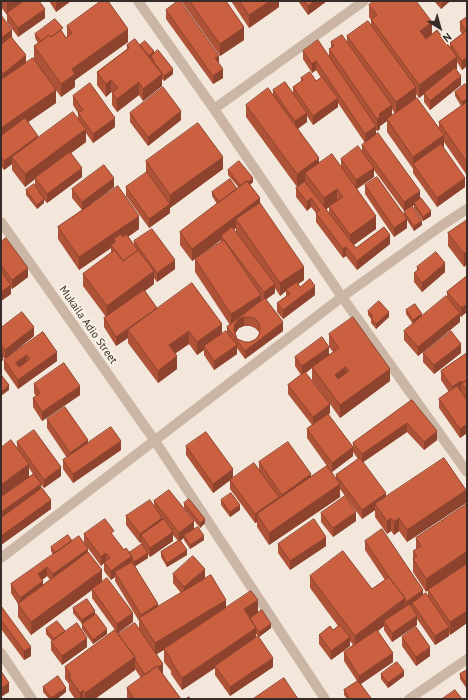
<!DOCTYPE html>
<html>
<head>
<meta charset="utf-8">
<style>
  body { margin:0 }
  #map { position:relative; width:468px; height:700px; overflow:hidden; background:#f3e7db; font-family:"PT Sans",sans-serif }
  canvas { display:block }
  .frame { position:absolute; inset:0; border:2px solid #372c27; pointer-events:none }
  .north { position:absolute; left:420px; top:8px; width:40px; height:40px; -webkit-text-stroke:3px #faf1e7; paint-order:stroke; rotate:143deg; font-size:11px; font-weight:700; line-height:16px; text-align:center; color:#372c27 }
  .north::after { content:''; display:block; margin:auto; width:14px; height:18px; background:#372c27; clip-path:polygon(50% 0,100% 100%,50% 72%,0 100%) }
</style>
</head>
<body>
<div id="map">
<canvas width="468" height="700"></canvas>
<div class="frame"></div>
<div class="north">N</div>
</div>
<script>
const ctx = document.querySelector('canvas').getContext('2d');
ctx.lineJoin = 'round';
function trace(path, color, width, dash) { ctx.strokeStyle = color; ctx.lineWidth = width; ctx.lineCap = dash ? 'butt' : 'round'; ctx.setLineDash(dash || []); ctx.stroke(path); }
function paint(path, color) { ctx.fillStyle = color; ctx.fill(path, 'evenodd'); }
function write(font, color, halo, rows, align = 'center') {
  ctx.font = font + ' "PT Sans",sans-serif'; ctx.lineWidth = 4; ctx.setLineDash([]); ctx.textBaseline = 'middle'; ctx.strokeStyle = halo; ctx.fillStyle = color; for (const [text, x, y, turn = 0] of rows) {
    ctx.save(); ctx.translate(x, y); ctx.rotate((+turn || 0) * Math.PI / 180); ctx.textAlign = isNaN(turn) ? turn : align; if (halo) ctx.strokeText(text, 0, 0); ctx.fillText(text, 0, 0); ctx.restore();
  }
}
trace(new Path2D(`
  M138 1 214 109 342 297 467 472
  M214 109 364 1
  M1 222 155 441 325 699
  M1 558 342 297 441 226 467 209
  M1 653 32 699
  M409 699 467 659`), '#cbb6a6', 10);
paint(new Path2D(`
  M1 1H39L45 18 18 37 7 22V15L1 7Z
  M49 1H71L56 12Z
  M181 1H226L244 40 220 56Z
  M231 1H279V7L249 28Z
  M298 1H327L308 15Z
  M434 1H449V2L441 9Z
  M369 5 432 34 450 47V43L462 34 460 31V22L467 17V66L462 70 457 62 456 70 461 85 430 110 424 102V94L419 98 416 94V99L439 128V122L461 106 455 96V92L467 87V173L466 174 444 142V149L465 187 437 207 413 173V169L387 132V121L380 126V129L377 131 376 130V135L420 198 431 216 423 221 414 208V205L404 211 374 170V177L357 189 376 229 354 245 356 248 390 244 357 270 346 256 343 258 316 222V213L311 207 307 211 296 197V188L305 182V181L297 187 246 117V105L273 95V90L293 92V87L301 82V78L316 81 321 78 316 70 312 73 303 59V51L329 56V49L331 48V42H347V36L371 24V20L369 17ZM338 103 365 143 362 145V152L341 159V167L319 163 298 129 307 122V116L313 125 338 107ZM392 109 395 114 392 116ZM329 207V213L326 209Z
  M166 10 219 64 223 78 213 84 166 19Z
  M1 15 12 37 26 63 34 58V46L38 43 35 38V34L63 33 66 38 67 37V26L128 42 75 80V87L61 97 55 89 56 103 28 122 38 138 78 119V113L73 105V96L115 127 93 143 86 133V142L71 153 82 177 47 203 44 200V203L37 209 26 195V190L35 186V179L25 187 12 170V164L4 170 1 166Z
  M127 45H140L154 54 173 74 164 81 162 79V86L143 101 139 95 117 112 112 105V93L111 92 106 97 97 85V72L127 49Z
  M130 113 181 120 148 146 130 122Z
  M146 161 223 169 170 208V213L149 228 126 196V187L146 174Z
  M228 170 253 182 250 185 260 203 304 280 298 284 300 287 315 295 283 319 277 312V303L286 296V291L280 296 275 288V293L266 299 283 331 245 359 237 348V354L214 370 204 355V350L197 355 189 344 175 353 177 369 158 383 128 343V338L116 346 104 327V318L106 317 83 286V274L111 253V248L79 270 58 239V227L82 210 72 198V189L114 187 91 204 139 229 128 237 134 245V241L175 269 157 282 154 278V284L145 291 157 308 222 334 227 332V327L230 325 195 272V259L221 242V240L192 261 180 245V232L217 204 212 196V192L237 189 239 188 228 175ZM236 228V232L243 242 234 230ZM244 326H250L255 328 259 332V335L256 339 250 342H245L237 339 235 334 239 328Z
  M365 185 404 215V212L422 225 414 231 407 220V228L394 237 365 194Z
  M467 220V264L464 267 448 246V233Z
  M1 242 28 277 12 289 11 287V294L1 301Z
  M417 267 445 272 422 292 414 282V273L417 271Z
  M467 276 461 317 460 316V322L418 356 404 340V331L413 324 406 314V310L422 316 447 298V292Z
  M368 311 389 317 376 329 371 323V319L368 315Z
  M1 328 34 336 5 359 3 357V360L1 362Z
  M43 332 57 361 18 389 4 369V360Z
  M329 334 390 381 340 418 330 404V413L328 414 353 456 332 472 336 479V475L358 459 353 452V443L412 400 437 440 424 450 407 432 363 462 386 497 466 503 407 542 399 531 394 535 391 531 387 534 375 517V510L362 519 340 489V497L269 545 257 527V522L255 523 230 489V480L259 469V462L311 477 327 466 307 438V429L312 425 288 394V385L301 375 295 366V357L329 355 333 352 329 347ZM312 368V380L326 399 306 373Z
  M423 353H461L434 374 423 362Z
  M467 353V433L460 438 439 408V399L449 392 441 380V371Z
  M34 384 80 395 42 421 33 407V398L36 396 34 393Z
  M47 419 88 443 121 450 73 483 63 469V460L67 458 47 428Z
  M17 442 61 476 44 488 41 485V490L51 509 1 545V448H17ZM29 468 33 474 6 494 29 477Z
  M186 446 233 478 213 493 186 455Z
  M221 500 240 510 230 517 221 505Z
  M154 501 194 529 204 540 190 549 184 540V538L180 540 187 555 167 567 161 557V552L178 541 173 535V541L150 557 148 554V558L135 566 158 607 181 593 173 583V574L205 578 226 608 258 612 271 628 259 637 256 634V637L273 667 230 696 215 675V668L182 690 171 674V671L164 662V650L157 654 163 673H162L181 699H127V688L141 678 135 669V670L95 699H75L69 690V684L65 679V667L115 630 92 598V590L31 635 18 617V604L11 593V584L53 555 51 551V547L72 541 88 553 102 582 133 622 118 633V634L139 629V621L115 581V577L111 580 104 571V563L101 566 84 543V534L114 537 124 550 129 553 142 545 141 542 140 543 126 525V516L154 506ZM47 576 50 580 43 585 42 580Z
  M184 503 205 523 200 528 184 508Z
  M467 504 426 592 413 572V551L416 549V538Z
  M321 513 356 521 333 537 321 522Z
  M365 541 423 595 428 596V590L467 564V623L450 635 449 633V636L435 645 417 619V625L392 642 384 630V626L378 631 393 662 361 684 371 699H347L344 695V690L357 681 344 661V652L353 645 350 641V646L331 660 319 644V635L333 630 338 626 310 588V576L372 589 385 580 365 550Z
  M278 544 326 546 290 570 278 553Z
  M1 606 31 656 24 660 1 629Z
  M73 608 95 614 107 634 93 644 82 629V624L73 613Z
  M46 629 65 631 87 647 62 665 51 650V642L52 641 46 634Z
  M402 637 430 656 416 666 402 646Z
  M467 670V689L460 679V674Z
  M381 674 404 676 388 688 381 679Z
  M43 687 66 692 57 699H49L43 692Z`), '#af5338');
paint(new Path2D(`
  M9 1H27L7 13V15V3Z
  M59 1H71L56 12V3Z
  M270 1H279V7L249 28V15Z
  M315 1H327L308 15V6Z
  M445 1H449V2L441 9V4Z
  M45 9V18L18 37V28Z
  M432 22V35L420 44V31Z
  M244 27V40L220 56V44Z
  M128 29V42L75 80V87L61 97V84L72 69Z
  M12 30V42L1 50V38Z
  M154 51V56H151V59L147 57Z
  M26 55V64L3 83V74Z
  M219 56V64L215 58Z
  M457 57V69L419 98V85Z
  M467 57V66L462 70V61Z
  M316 61V70L312 73V64Z
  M173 69V74L164 81V76Z
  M223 69V78L213 84V76Z
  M162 74V86L143 101V89Z
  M461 76V85L430 110V101Z
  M111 80V92L106 97V84Z
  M139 82V95L117 112V99Z
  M416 87V99L396 115V102Z
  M56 90V103L1 141V128Z
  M338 98V107L313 125V116Z
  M467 99V104L462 107V102Z
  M392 105V118L387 119V121L380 126V129L377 131V119L379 114Z
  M181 111V120L148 146V137Z
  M307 113V122L295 130V121Z
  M115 118V127L93 143V134Z
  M376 126V135L365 143V134Z
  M86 129V142L36 179 35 178V179L25 187V174Z
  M444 135V148L416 168 413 165V157Z
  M38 136V145L12 157V164L4 170V161Z
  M223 157V169L170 208V195Z
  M319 158V171L305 173V181L297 187V174Z
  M466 161H467V173L466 174Z
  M82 168V177L47 203V194Z
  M374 168V177L356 189V180Z
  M114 178V187L82 211V202Z
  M253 178V182L242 192V187Z
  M465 178V187L437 207V198Z
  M337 189V201L324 211V198Z
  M420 191V200L414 203V205L404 211V202Z
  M260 198V211L236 219V228L223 238 221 236V240L192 261V249Z
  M311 198V207L307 211V202Z
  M44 199V203L37 209V205Z
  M170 204V213L149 228V219Z
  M431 211V216L423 221V217Z
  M139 216V229L116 245V241L114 239V246L111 245V248L79 270V257Z
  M376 216V229L350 247V235Z
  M407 219V228L394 237V228Z
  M422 221V225L414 231V226Z
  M390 235V244L357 270V261Z
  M346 247V256L343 258V249Z
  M467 251V264L464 267V254Z
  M175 260V269L157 282V273Z
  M445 263V272L422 292V283Z
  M304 267V280L287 291 286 289V291L280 296V283Z
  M28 268V277L12 289V280Z
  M154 271V284L107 319V306Z
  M275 284V293L264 301V292Z
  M11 285V294L1 301V292Z
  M315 286V295L283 319V310Z
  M261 295V308L244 317V326L239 328 235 333 231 327V314Z
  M467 304V312L461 317V308Z
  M157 308 128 330V338L116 346V337Z
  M389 312V317L376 329V324Z
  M460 313V322L418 356V347Z
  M422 314V318L413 324V320Z
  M283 322V331L245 359V351Z
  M222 324V337L204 346V350L197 355V342Z
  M34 327V336L5 359V350Z
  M189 331V344L169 358V345Z
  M461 344V353L434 374V365Z
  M237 345V354L214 370V361Z
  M329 347V356L302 375V366Z
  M3 351V360L1 362V353Z
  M57 352V361L18 389V380Z
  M27 355V364L16 372V363Z
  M177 356V369L158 383V371Z
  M346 367V379L335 387V375Z
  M390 369V381L340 418V405Z
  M461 381V390L452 396V387Z
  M9 385V390L1 396V392Z
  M80 386V395L42 421V412Z
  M330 404V413L313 426V417Z
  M407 423V432L362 463V454Z
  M467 424V433L460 438V429Z
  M437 431V440L424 450V442Z
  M88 440V449L70 461V453Z
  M121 441V450L73 483V474Z
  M353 447V456L332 472V463Z
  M29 464V477L1 497V485Z
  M61 467V476L44 488V480Z
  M233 469V478L213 493V484Z
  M311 474V483L282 504V495Z
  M41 484V493L1 521V512Z
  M340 484V497L269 545V533Z
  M466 490V503L407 542V530Z
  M386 493V502L375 504V510L362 519V510Z
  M279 497V506L257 514V522L255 523V514Z
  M51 500V509L1 545V536Z
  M240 505V510L230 517V512Z
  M356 512V521L333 537V528Z
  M162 518V527L141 535V542L140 543V534Z
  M391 518V531L387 534V521Z
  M399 518V531L394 535V522Z
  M205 519V523L200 528V523Z
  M194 521V530L184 535V538L179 542V533Z
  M173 532V541L150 557V548Z
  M204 536V540L190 549V545Z
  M326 537V546L290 570V561Z
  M88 549V558L53 583V574Z
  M187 550V555L167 567V563Z
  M467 551V564L426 592V579Z
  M106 553V562H104V563L101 566V557Z
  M148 553V558L134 567V562Z
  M132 556V565L115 572V577L111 580V571Z
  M47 567V576L38 583V574Z
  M205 569V578L184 596V587Z
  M102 570V583L92 589V590L31 635V622Z
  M43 581V590L20 607V598Z
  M423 590V599L412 603V607L406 611V602Z
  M405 598V611L384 621V626L355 648V636Z
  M226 600V612L155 655V643Z
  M258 600V613L244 622V609Z
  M158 604V613L141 620V615Z
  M95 611V616L82 625V620Z
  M467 611V623L450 635V622Z
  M133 613V622L117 633V624Z
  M417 616V625L392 642V633Z
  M271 624V628L259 637V632Z
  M449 627V636L435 645V636Z
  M256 628V641L215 666V668L182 690V678Z
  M107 629V634L93 644V640Z
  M350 637V646L331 660V651Z
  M87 638V647L62 665V656Z
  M31 647V656L24 660V651Z
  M430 647V656L416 666V657Z
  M393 653V662L359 685V676Z
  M135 657V670L95 699H85V693Z
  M273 658V667L230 696V687Z
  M163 664V673L146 684V675Z
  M404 671V676L388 688V683Z
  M9 683V692L1 697V688Z
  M66 688V692L57 699H51V698Z
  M83 690V699H80V693Z`), '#8e432e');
const building = new Path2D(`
  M24 1H39L45 9 18 28 7 13Z
  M101 1H108L128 29 72 69 75 74 61 84 34 46 49 35 51 37 61 30 66 38 72 33 67 26Z
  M178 1H180L219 56 215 58 223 69 213 76 166 10Z
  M190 1H226L244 27 220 44Z
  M240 1H270L249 15Z
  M304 1H315L308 6Z
  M374 1H416L432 22 420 31 426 39 437 30 457 57 419 85 371 19 377 15 369 5Z
  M438 1H445L441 4Z
  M1 15 12 30 1 38Z
  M467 17V57L462 61 450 43 466 31 460 22Z
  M55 19 63 28 51 37 49 35 41 41 35 34Z
  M368 21 416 87 396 102 347 36Z
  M342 35 392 105 379 114 380 117 377 119 329 49 334 46 331 42Z
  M11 37 26 55 3 74 1 71V45Z
  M135 39 162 74 143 89 139 82 117 99 112 93 118 88 111 80 106 84 97 72 129 48 127 45Z
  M318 40 376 126 365 134 316 61 312 64 303 51Z
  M145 41 154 51 149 56 140 45Z
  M158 50 173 69 164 76 153 61H154L151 56Z
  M33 58 56 90 1 128V80Z
  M455 68 461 76 430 101 424 93Z
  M310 72 316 81 322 77 338 98 313 116 293 87 303 80 301 78Z
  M285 82 307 113 295 121 273 90Z
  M90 83 115 118 93 134 78 113 83 110 73 96Z
  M465 84 467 87V99L462 102 455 92Z
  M163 87 181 111 148 137 130 113Z
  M268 88 319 158 297 174 246 105Z
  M417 98 444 135 413 157 387 119Z
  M467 102V161H466L439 122Z
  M73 112 86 129 25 174 12 157Z
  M25 118 38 136 4 161 1 157V136Z
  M198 123 223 157 170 195 146 161Z
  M378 133 420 191 404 202 362 145Z
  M441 144 465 178 437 198 413 164Z
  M358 146 374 168 356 180 341 159Z
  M70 152 82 168 47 194 35 178Z
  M332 154 376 216 350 235 329 206 343 197 337 189 324 198 305 173Z
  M239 161 253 178 248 182 247 181 241 186 228 170Z
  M104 165 114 178 82 202 72 189Z
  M147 172 170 204 149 219 126 187Z
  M377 177 407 219 394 228 365 185Z
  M230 179 237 189 219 202 212 192Z
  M247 181 260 198 192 249 180 232Z
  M305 182 356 248 384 227 390 235 357 261 346 247 343 249 316 213 320 210 311 198 307 202 296 188Z
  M34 184 44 199 37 205 26 190Z
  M118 186 139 216 79 257 58 227Z
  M421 198 431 211 423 217 414 203Z
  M260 203 304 267 280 283 236 219Z
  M412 206 422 221 414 226 404 212Z
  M467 220V251L464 254 448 233Z
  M232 227 275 284 264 292 221 236Z
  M152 229 175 260 157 273 134 241Z
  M121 234 123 237 126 234 138 250 123 261 111 245 116 241 114 239Z
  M6 238 28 268 12 280 1 265V242Z
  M224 240 261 295 231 314 195 259Z
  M115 250 123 261 138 250 154 271 107 306 83 274Z
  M436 252 445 263 422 283 414 273 419 269 417 267Z
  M1 271 11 285 1 292Z
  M467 276V304L461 308 447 292Z
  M310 279 315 286 283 310 277 303 290 294 286 289 297 282 300 287Z
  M192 283 222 324 197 342 189 331 169 345 177 356 158 371 128 330Z
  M144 290 157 308 116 337 104 318Z
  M446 296 460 313 418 347 404 331Z
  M265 298 283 322 245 351 227 327ZM244 317H250L255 319 259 323 260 329 259 335 256 339 250 342H245L237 339 234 330 235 324 239 319Z
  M379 301 389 312 376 324 371 318 373 316 368 311Z
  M415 304 422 314 413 320 406 310Z
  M22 312 34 327 5 350 1 344V328Z
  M353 317 390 369 340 405 312 367 339 348 329 334ZM346 367 349 371 338 379 335 375Z
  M226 331 237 345 214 361 204 346Z
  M451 331 461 344 434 365 423 353Z
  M43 332 57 352 18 380 4 360ZM27 355 30 359 19 367 16 363Z
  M322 337 329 347 302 366 295 357Z
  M1 348 3 351 1 353Z
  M467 353V380L462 383 461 381 452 387 441 371Z
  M64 363 80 386 42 412 33 398 40 393 34 384Z
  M305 372 330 404 313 417 288 385Z
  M2 376 9 385 1 392V377Z
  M467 380V391L462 384Z
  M457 386 467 400V424L460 429 439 399Z
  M412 400 437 431 424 442 407 423 362 454 353 443Z
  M65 407 88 440 70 453 47 419Z
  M328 414 353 447 332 463 307 429Z
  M111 427 121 441 73 474 63 460Z
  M34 430 61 467 44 480 17 442Z
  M206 432 233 469 213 484 186 446Z
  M11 440 29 464 1 485V448Z
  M288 442 311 474 282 495 259 462Z
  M360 458 386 493 362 510 336 475Z
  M444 458 466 490 407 530 399 518 394 522 391 518 387 521 375 504Z
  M254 463 279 497 255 514 230 480Z
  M327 466 340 484 269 533 257 514Z
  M34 474 41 484 1 512V497Z
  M42 488 51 500 1 536V518Z
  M169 490 194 521 179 533 154 501Z
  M231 493 240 505 230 512 221 500Z
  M345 496 356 512 333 528 321 513Z
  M189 499 205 519 200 523 184 503Z
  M150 500 162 518 140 534 126 516Z
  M467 504V551L426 579 413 559 417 556 413 551 421 546 416 538Z
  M105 519 114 531 111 533 124 550 126 548 132 556 111 571 104 562 110 558 106 553 101 557 84 534Z
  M164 519 173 532 150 548 141 535Z
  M314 519 326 537 290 561 278 544Z
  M198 527 204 536 190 545 184 535Z
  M382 529 423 590 406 602 405 601V598L389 577 365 541Z
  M68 535 72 541 55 553 51 547Z
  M79 536 88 549 53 574 47 567 38 574 43 581 20 598 11 584Z
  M180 540 187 550 167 563 161 552Z
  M142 544 148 553 134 562 132 558V556L129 553Z
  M343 551 372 589 389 577 405 598 355 636 310 576Z
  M88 552 102 570 31 622 18 604Z
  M193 556 205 569 184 587 173 574Z
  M132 562 158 604 141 615 115 572Z
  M467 564V611L450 622 428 590Z
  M211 575 226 600 155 643 139 618Z
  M107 578 133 613 117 624 92 589Z
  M251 591 258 600 244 609 256 628 182 678 171 661 172 660 164 649Z
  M426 593 449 627 435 636 412 603Z
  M87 599 95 611 82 620 73 608Z
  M410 604 417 616 392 633 384 621Z
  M1 606 31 647 24 651 1 620Z
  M262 610 271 624 259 632 250 618Z
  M96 614 107 629 93 640 82 624Z
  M57 621 65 631 54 639 46 629Z
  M77 623 87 638 62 656 51 642Z
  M135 623 163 664 158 667 157 666 145 675 135 660V657L118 634Z
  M340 625 350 637 331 651 319 635 330 626 333 630Z
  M416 627 430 647 416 657 402 637Z
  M115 630 135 657 85 693 83 690 80 693 69 677 71 675 65 667Z
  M377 630 393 653 359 676 344 652Z
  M258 636 273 658 230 687 215 666Z
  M397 662 404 671 388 683 381 674Z
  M157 666 181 699H130L133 697 127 688Z
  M467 670V685L460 674Z
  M1 671 9 683 1 688Z
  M58 676 66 688 51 698 43 687Z
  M284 678 298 699H253Z
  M358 681 371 698 370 699H350L344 690Z
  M455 690 462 699H442Z
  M189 697 191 699H186Z`);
paint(building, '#cb6041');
trace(building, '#8e432e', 1);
write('11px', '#372c27', '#faf1e7', [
  ["Mukaila Adio Street",88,325,55]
]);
</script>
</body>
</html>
